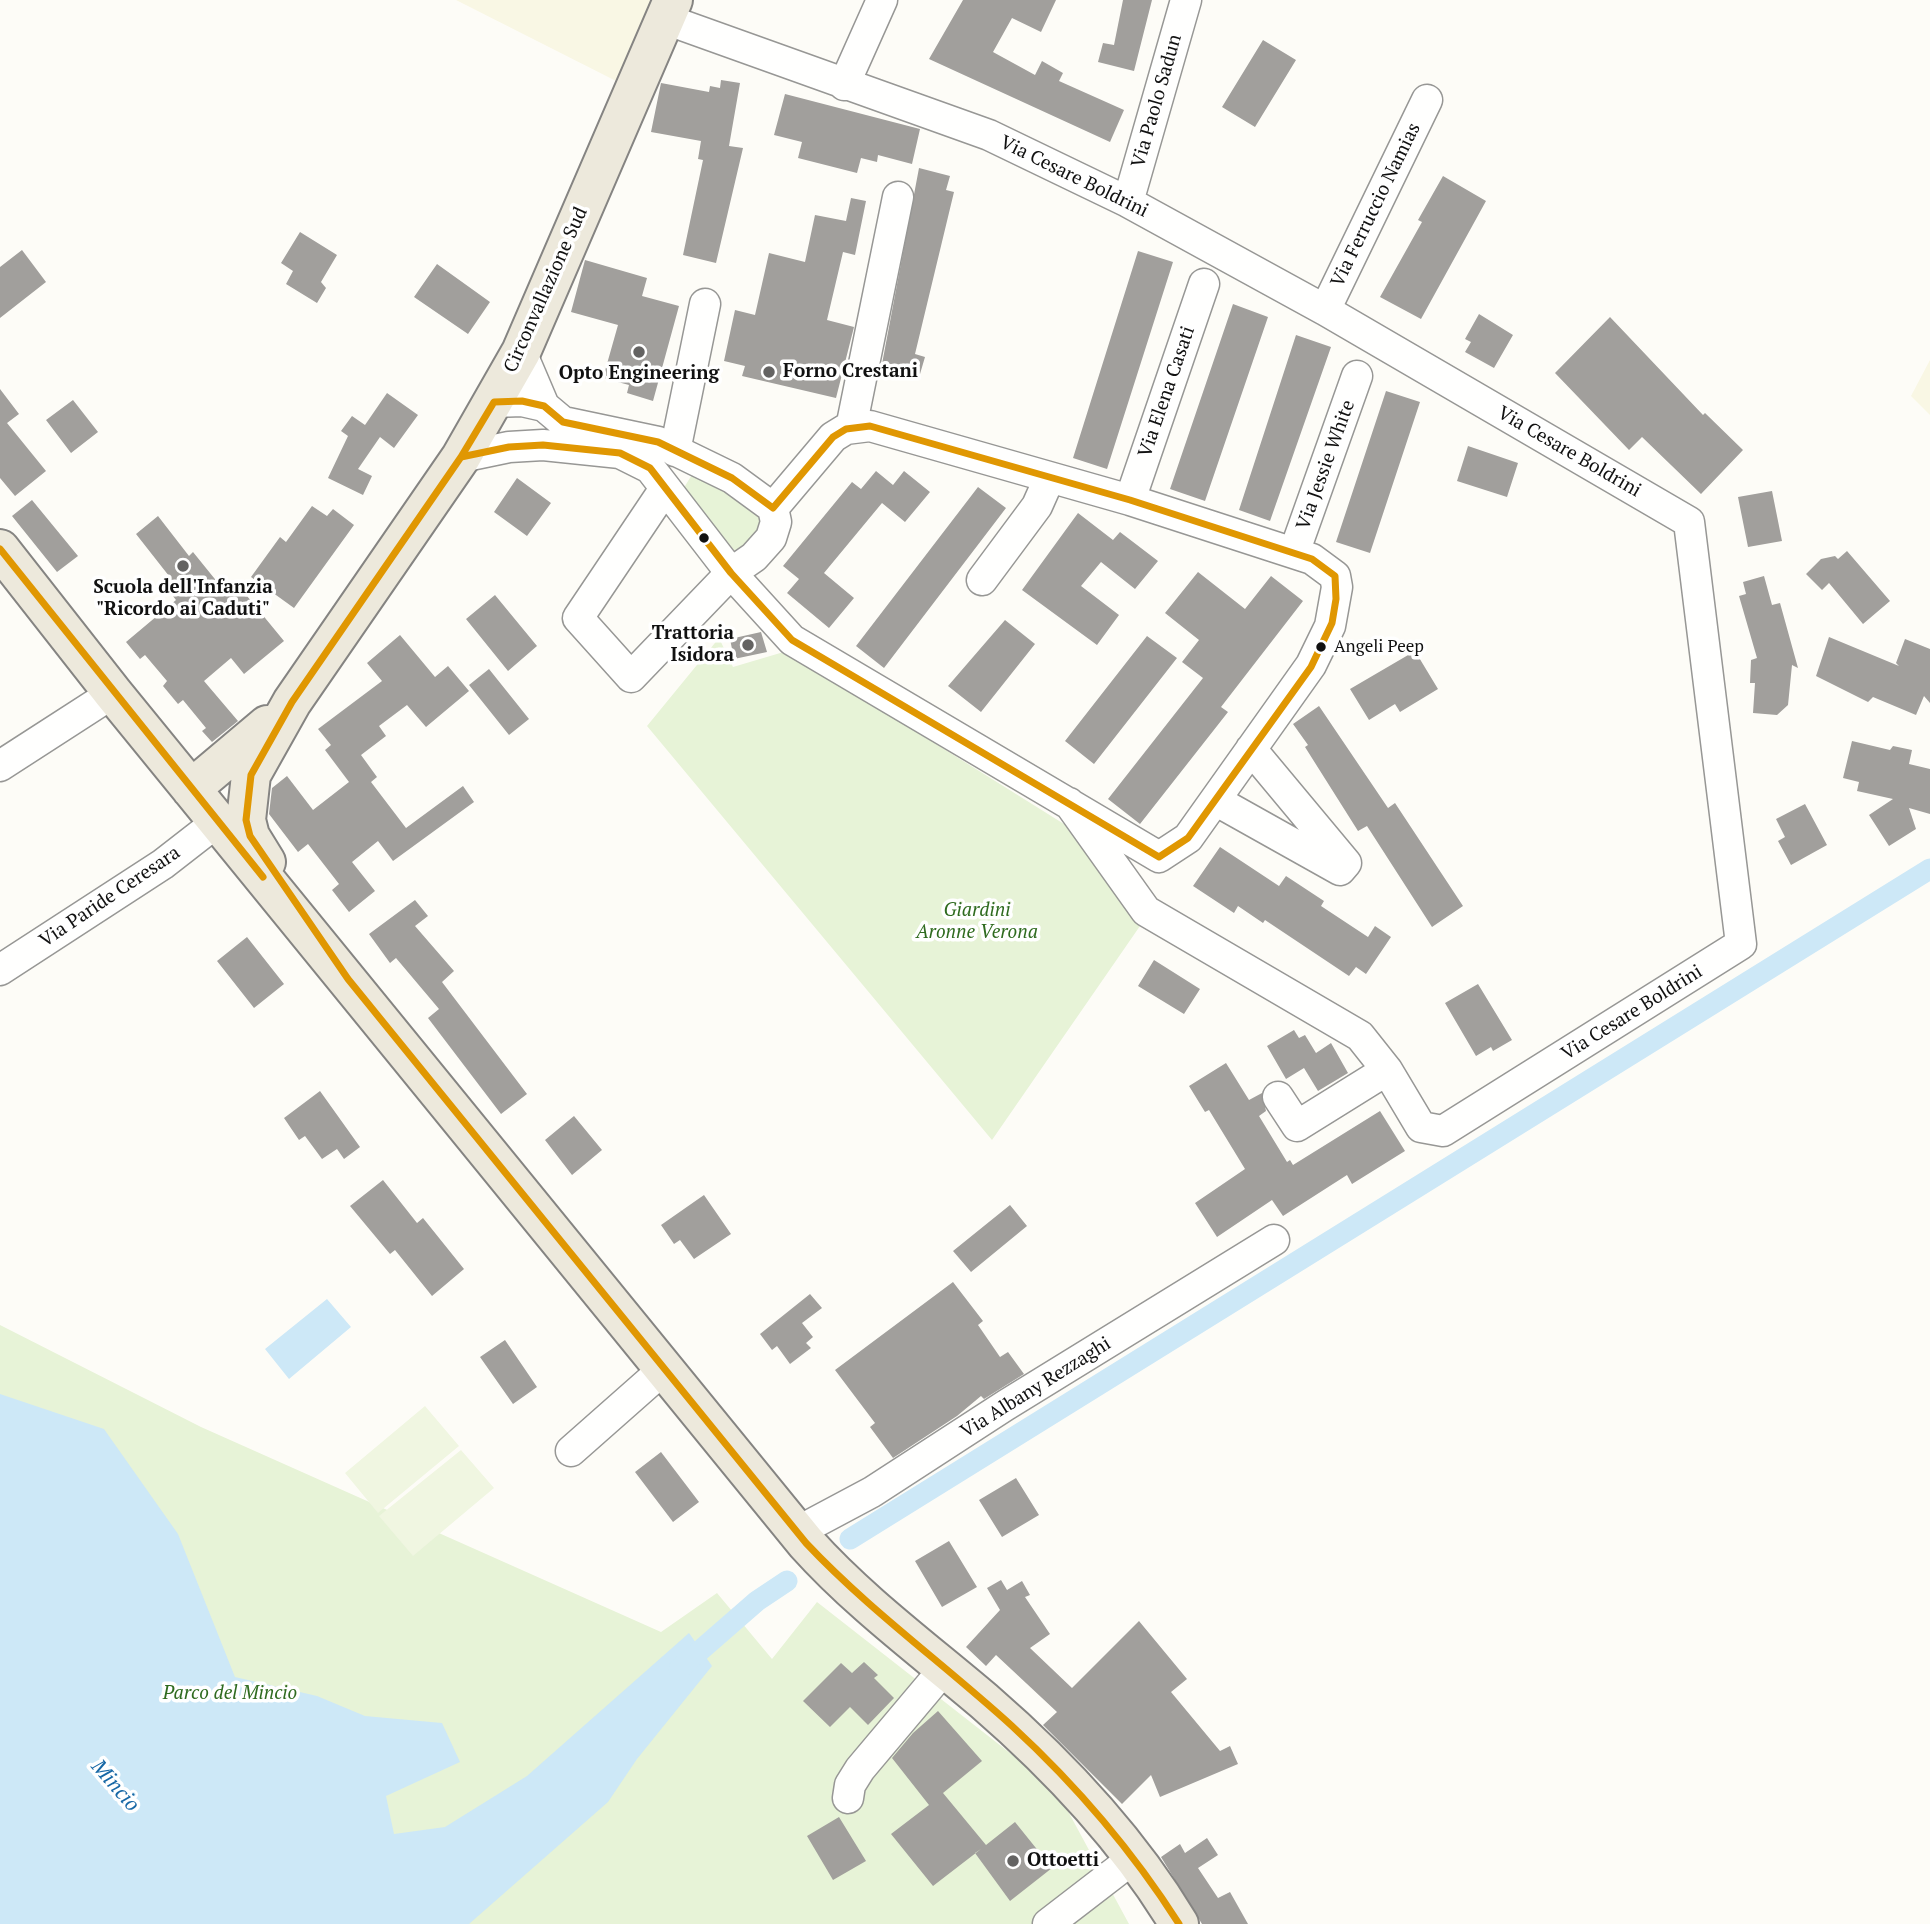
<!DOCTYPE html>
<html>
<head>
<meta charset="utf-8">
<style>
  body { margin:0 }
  canvas { display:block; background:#fdfcf7 }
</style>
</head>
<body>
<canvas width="1930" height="1924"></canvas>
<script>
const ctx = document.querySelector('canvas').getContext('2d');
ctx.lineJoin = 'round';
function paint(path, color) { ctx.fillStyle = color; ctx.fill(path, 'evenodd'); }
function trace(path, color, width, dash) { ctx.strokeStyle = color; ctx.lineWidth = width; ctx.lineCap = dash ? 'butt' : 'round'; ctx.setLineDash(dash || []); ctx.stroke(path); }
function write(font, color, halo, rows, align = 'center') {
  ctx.font = font + ' "PT Serif",serif'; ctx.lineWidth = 7; ctx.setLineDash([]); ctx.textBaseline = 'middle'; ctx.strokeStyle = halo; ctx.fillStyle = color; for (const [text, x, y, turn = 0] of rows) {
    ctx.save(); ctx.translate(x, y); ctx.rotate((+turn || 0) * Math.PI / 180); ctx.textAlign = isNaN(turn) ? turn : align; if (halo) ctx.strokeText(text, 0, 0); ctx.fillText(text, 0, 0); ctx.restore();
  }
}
paint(new Path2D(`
  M456 0H661L624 85Z
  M1930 360V415L1911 396Z`), '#f9f7e4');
paint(new Path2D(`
  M693 473 753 500 766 525 743 549 734 550 726 543 685 493V486Z
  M719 638 733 667 787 651 1064 824 1140 926 992 1140 647 726Z
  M0 1325 201 1427 661 1632 717 1593 772 1659 817 1602 1056 1789 1129 1924H0Z`), '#e7f3d7');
paint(new Path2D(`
  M425 1406 459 1446 378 1513 345 1473Z
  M461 1450 494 1488 413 1556 379 1516Z`), '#f0f6e1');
paint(new Path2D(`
  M327 1299 351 1327 289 1379 265 1349Z
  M0 1394 104 1429 178 1534 235 1677 317 1696 365 1716 442 1723 460 1762 386 1796 394 1834 445 1827 527 1776 689 1633 712 1666 637 1759 608 1802 469 1924H0Z`), '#cde8f7');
trace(new Path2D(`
  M850 1539 1930 869
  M679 1669 757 1601 787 1581`), '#cde8f7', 21);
paint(new Path2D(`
  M963 0H1056L1041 32 1012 18 993 52 1035 75 1042 61 1063 73 1059 81 1124 110 1110 142 929 59Z
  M1123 0H1152L1134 71 1098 62 1103 43 1114 45Z
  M1263 40 1296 60 1255 127 1222 107Z
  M721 80 740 83 729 146 743 148 716 263 683 255 703 160 698 159 701 141 651 132 661 83 709 92 710 86 720 88Z
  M785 94 920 129 912 164 878 155 877 162 861 158 857 173 798 158 802 142 774 135Z
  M919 168 950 176 946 190 954 192 915 354 925 357 920 374 882 364Z
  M1443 176 1486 201 1421 319 1380 297 1422 222 1418 220Z
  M851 198 866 201 855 255 843 252 827 320 854 327 836 398 742 376 745 366 724 361 735 310 755 315 769 253 805 262 815 215 846 221Z
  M300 232 337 255 321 282 326 288 317 303 286 284 293 271 281 263Z
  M22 250 46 282 0 318V267Z
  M1138 251 1173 262 1107 469 1073 458Z
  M585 260 647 278 642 296 679 306 653 401 627 393 629 385 603 378 618 325 571 312Z
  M437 264 490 302 468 334 414 297Z
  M1233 304 1268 317 1205 501 1170 489Z
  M1479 314 1513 335 1494 368 1465 352 1471 342 1465 339Z
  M1610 317 1703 415 1705 413 1743 450 1701 494 1642 437 1629 450 1555 373Z
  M1296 335 1331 347 1270 521 1239 510Z
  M0 389 19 414 7 423 46 471 15 496 0 478Z
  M1386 391 1420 402 1370 553 1336 542Z
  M387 393 418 415 394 448 380 437 358 469 372 476 363 495 328 478 348 436 341 431 352 416 365 425Z
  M73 400 98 432 71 453 46 420Z
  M1468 446 1518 463 1507 497 1457 481Z
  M876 471 893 485 904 471 930 492 905 522 882 503 824 573 854 598 829 628 787 593 799 579 783 566 852 482 861 489Z
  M517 478 551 503 527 536 494 512Z
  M978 487 1006 508 884 668 856 646Z
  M1772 491 1782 541 1748 547 1738 497Z
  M32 500 78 556 57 572 12 516Z
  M312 506 327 516 333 509 354 525 294 608 251 577 280 537 286 542Z
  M1078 513 1113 540 1120 532 1158 561 1135 589 1101 562 1081 586 1119 615 1097 645 1022 590Z
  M158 516 189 556 193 552 227 594 238 585 284 641 244 674 231 658 204 681 238 721 212 742 202 731 206 728 183 700 178 704 163 686 167 681 145 655 140 659 126 642 176 600 162 582 169 576 136 534Z
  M1847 551 1890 601 1863 624 1829 583 1822 590 1806 574 1821 559 1835 556 1838 559Z
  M1198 572 1245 609 1271 576 1303 601 1221 707 1228 712 1140 824 1108 799 1203 678 1182 662 1199 640 1165 613Z
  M1764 576 1772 605 1780 603 1798 668 1792 665 1788 705 1777 715 1753 713 1755 683H1750L1751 660 1757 658 1739 596 1746 594 1743 582Z
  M495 595 537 646 508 671 466 619Z
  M1005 620 1035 644 981 712 948 686Z
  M761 632 767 652 734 659 730 639Z
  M400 635 435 677 448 666 469 691 426 727 407 705 379 726 386 736 361 755 377 777 371 782 406 828 463 786 474 802 393 861 378 841 352 862 375 891 349 912 332 890 339 884 308 844 298 852 269 814 272 788 287 776 313 810 349 782 325 750 331 745 318 729 382 681 367 663Z
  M1147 636 1177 658 1094 764 1065 741Z
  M1829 637 1899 666 1896 663 1905 639 1930 649V703L1924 696 1916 715 1873 697 1868 702 1816 676Z
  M1415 651 1438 689 1400 712 1395 704 1369 720 1350 689Z
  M489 669 529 719 509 735 469 685Z
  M1319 706 1388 808 1395 803 1463 906 1432 927 1367 826 1358 831 1305 747 1308 745 1293 724Z
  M1852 741 1890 750 1893 746 1912 750 1909 764 1930 769V814L1909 808 1916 829 1889 846 1869 815 1893 799 1857 791 1859 782 1843 778Z
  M1805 804 1827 845 1791 865 1778 841 1785 837 1776 819Z
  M1220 847 1279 886 1286 876 1324 901 1321 906 1368 937 1375 926 1391 937 1366 974 1356 967 1349 976 1265 920 1263 923 1238 906 1234 913 1193 886Z
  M415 900 428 916 415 926 454 971 442 982 527 1094 501 1114 428 1018 439 1009 396 958 390 963 369 934Z
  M247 937 284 984 254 1008 217 961Z
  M1154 960 1200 989 1184 1014 1138 986Z
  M1478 984 1512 1040 1493 1051 1491 1047 1476 1056 1445 1003Z
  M1294 1030 1299 1038 1305 1035 1316 1053 1331 1043 1348 1073 1318 1091 1304 1068 1286 1079 1267 1046Z
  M1226 1063 1249 1100 1262 1093 1266 1111 1259 1116 1287 1162 1290 1160 1293 1165 1380 1111 1405 1151 1352 1184 1347 1175 1283 1216 1272 1200 1217 1237 1195 1203 1245 1169 1209 1110 1205 1112 1189 1086Z
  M320 1091 360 1147 344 1159 337 1149 322 1159 305 1136 299 1140 284 1118Z
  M574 1116 602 1150 572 1175 545 1140Z
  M383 1180 417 1223 423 1218 464 1269 432 1296 395 1250 390 1254 350 1206Z
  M704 1195 731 1234 694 1259 680 1240 674 1244 661 1225Z
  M1010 1205 1027 1226 971 1272 953 1251Z
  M953 1282 983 1321 978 1325 1000 1357 1008 1352 1024 1374 984 1399 981 1396 957 1416 893 1458 870 1427 875 1423 835 1370Z
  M810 1294 822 1308 802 1323 813 1337 806 1343 811 1348 790 1364 777 1346 772 1350 760 1334Z
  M505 1340 537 1387 513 1404 480 1357Z
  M661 1452 699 1502 673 1522 635 1472Z
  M1016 1478 1039 1515 1002 1537 979 1500Z
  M949 1541 977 1587 942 1607 915 1561Z
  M1001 1580 1007 1590 1022 1581 1030 1595 1025 1597 1050 1634 1030 1648 1072 1688 1139 1621 1187 1679 1171 1692 1220 1751 1230 1746 1238 1764 1160 1797 1151 1775 1122 1804 1043 1725 1057 1712 996 1655 986 1666 966 1647 1000 1610 987 1588Z
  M864 1662 878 1675 874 1678 894 1698 868 1725 850 1707 830 1727 803 1701 841 1663 852 1673Z
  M938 1711 982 1761 943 1793 986 1845 1015 1822 1052 1868 1010 1901 975 1853 981 1849 933 1886 891 1834 929 1805 892 1758 913 1733Z
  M839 1817 866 1861 833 1880 807 1836Z
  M1207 1838 1218 1855 1198 1868 1218 1898 1230 1892 1248 1924H1202L1161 1857 1180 1844 1185 1853Z`), '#a19f9c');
const minor = new Path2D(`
  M665 19 989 135 1128 202 1325 310 1689 522 1741 944 1443 1131 1421 1127 1387 1070 1360 1036 1146 911 1069 803
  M844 85 882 0
  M1128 202 1186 0
  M1325 310 1427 100
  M521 352 544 406
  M494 402 522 401 544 406 563 422 658 442 732 478 773 508 776 522 771 538 754 557 731 573 631 677 578 618 664 490
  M851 428 898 197
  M675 451 705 304
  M461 457 509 447 543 445 620 453 650 468 731 573 792 640 1159 857 1188 838 1311 665 1330 626 1337 587 1335 576 1312 559 1130 500 870 426 846 429 833 437 773 508
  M1130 500 1204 284
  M1294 553 1357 376
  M982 580 1037 506 1049 479
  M0 766 113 693
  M1215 800 1340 870 1346 863 1251 749
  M0 970 163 864 217 822
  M1278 1097 1297 1126 1387 1070
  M571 1451 665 1368
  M797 1532 872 1492 1006 1405 1274 1240
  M848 1798 850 1785 860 1769 945 1668
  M1048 1924 1135 1857`);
const major = new Path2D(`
  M0 549 113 693 806 1543C859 1602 924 1650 984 1701 1059 1766 1128 1839 1179 1924
  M191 789 267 725
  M266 862 250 836 246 820 251 775 292 702 461 457 521 352 673 0`);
trace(minor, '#979795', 33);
trace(major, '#858482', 42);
trace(minor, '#fffffe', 30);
trace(major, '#ede9dc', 38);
trace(new Path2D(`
  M522 401 544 406 563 422 658 442 732 478 773 508 833 437 846 429 870 426 1130 500 1312 559 1335 576 1336 599 1332 623 1311 667 1188 838 1159 857 792 640 731 573 650 468 620 453 543 445 509 447 461 457 494 402Z
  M461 457 292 702 251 775 246 820 250 836 348 979 806 1543C869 1610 944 1664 1012 1726 1076 1785 1132 1850 1179 1924
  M0 549 263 877`), '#e09702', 7);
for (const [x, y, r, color] of [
  [639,352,7,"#646362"],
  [769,372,7,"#646362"],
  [704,538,6,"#111"],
  [183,566,7,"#646362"],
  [748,645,7,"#646362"],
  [1321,647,6,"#111"],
  [1013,1861,7,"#646362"]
]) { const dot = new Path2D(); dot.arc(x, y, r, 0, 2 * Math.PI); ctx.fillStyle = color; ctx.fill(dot); trace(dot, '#fff', 2.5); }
write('17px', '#111', '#fff', [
  ["Angeli Peep",1334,647]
], 'left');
write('19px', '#111', '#fff', [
  ["Via Paolo Sadun",1157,101,-74],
  ["Via Cesare Boldrini",1074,177,26],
  ["Via Ferruccio Namias",1376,205,-64],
  ["Circonvallazione Sud",546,290,-66],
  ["Via Elena Casati",1167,392,-71],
  ["Via Cesare Boldrini",1569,452,30],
  ["Via Jessie White",1326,465,-70],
  ["Via Paride Ceresara",110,897,-34],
  ["Via Cesare Boldrini",1632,1013,-32],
  ["Via Albany Rezzaghi",1036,1388,-32]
]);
write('bold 19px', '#111', '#fff', [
  ["Forno Crestani",783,372],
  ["Opto Engineering",639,374,"center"],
  ["Scuola dell'Infanzia",183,588,"center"],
  ["\"Ricordo ai Caduti\"",183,610,"center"],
  ["Trattoria",734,634,"right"],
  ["Isidora",734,656,"right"],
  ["Ottoetti",1027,1861]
], 'left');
write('italic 19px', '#2f6b1f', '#fff', [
  ["Giardini",977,911],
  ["Aronne Verona",977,933],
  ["Parco del Mincio",230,1694]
]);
write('italic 21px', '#1768a6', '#fff', [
  ["Mincio",115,1786,49]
]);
</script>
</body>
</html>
